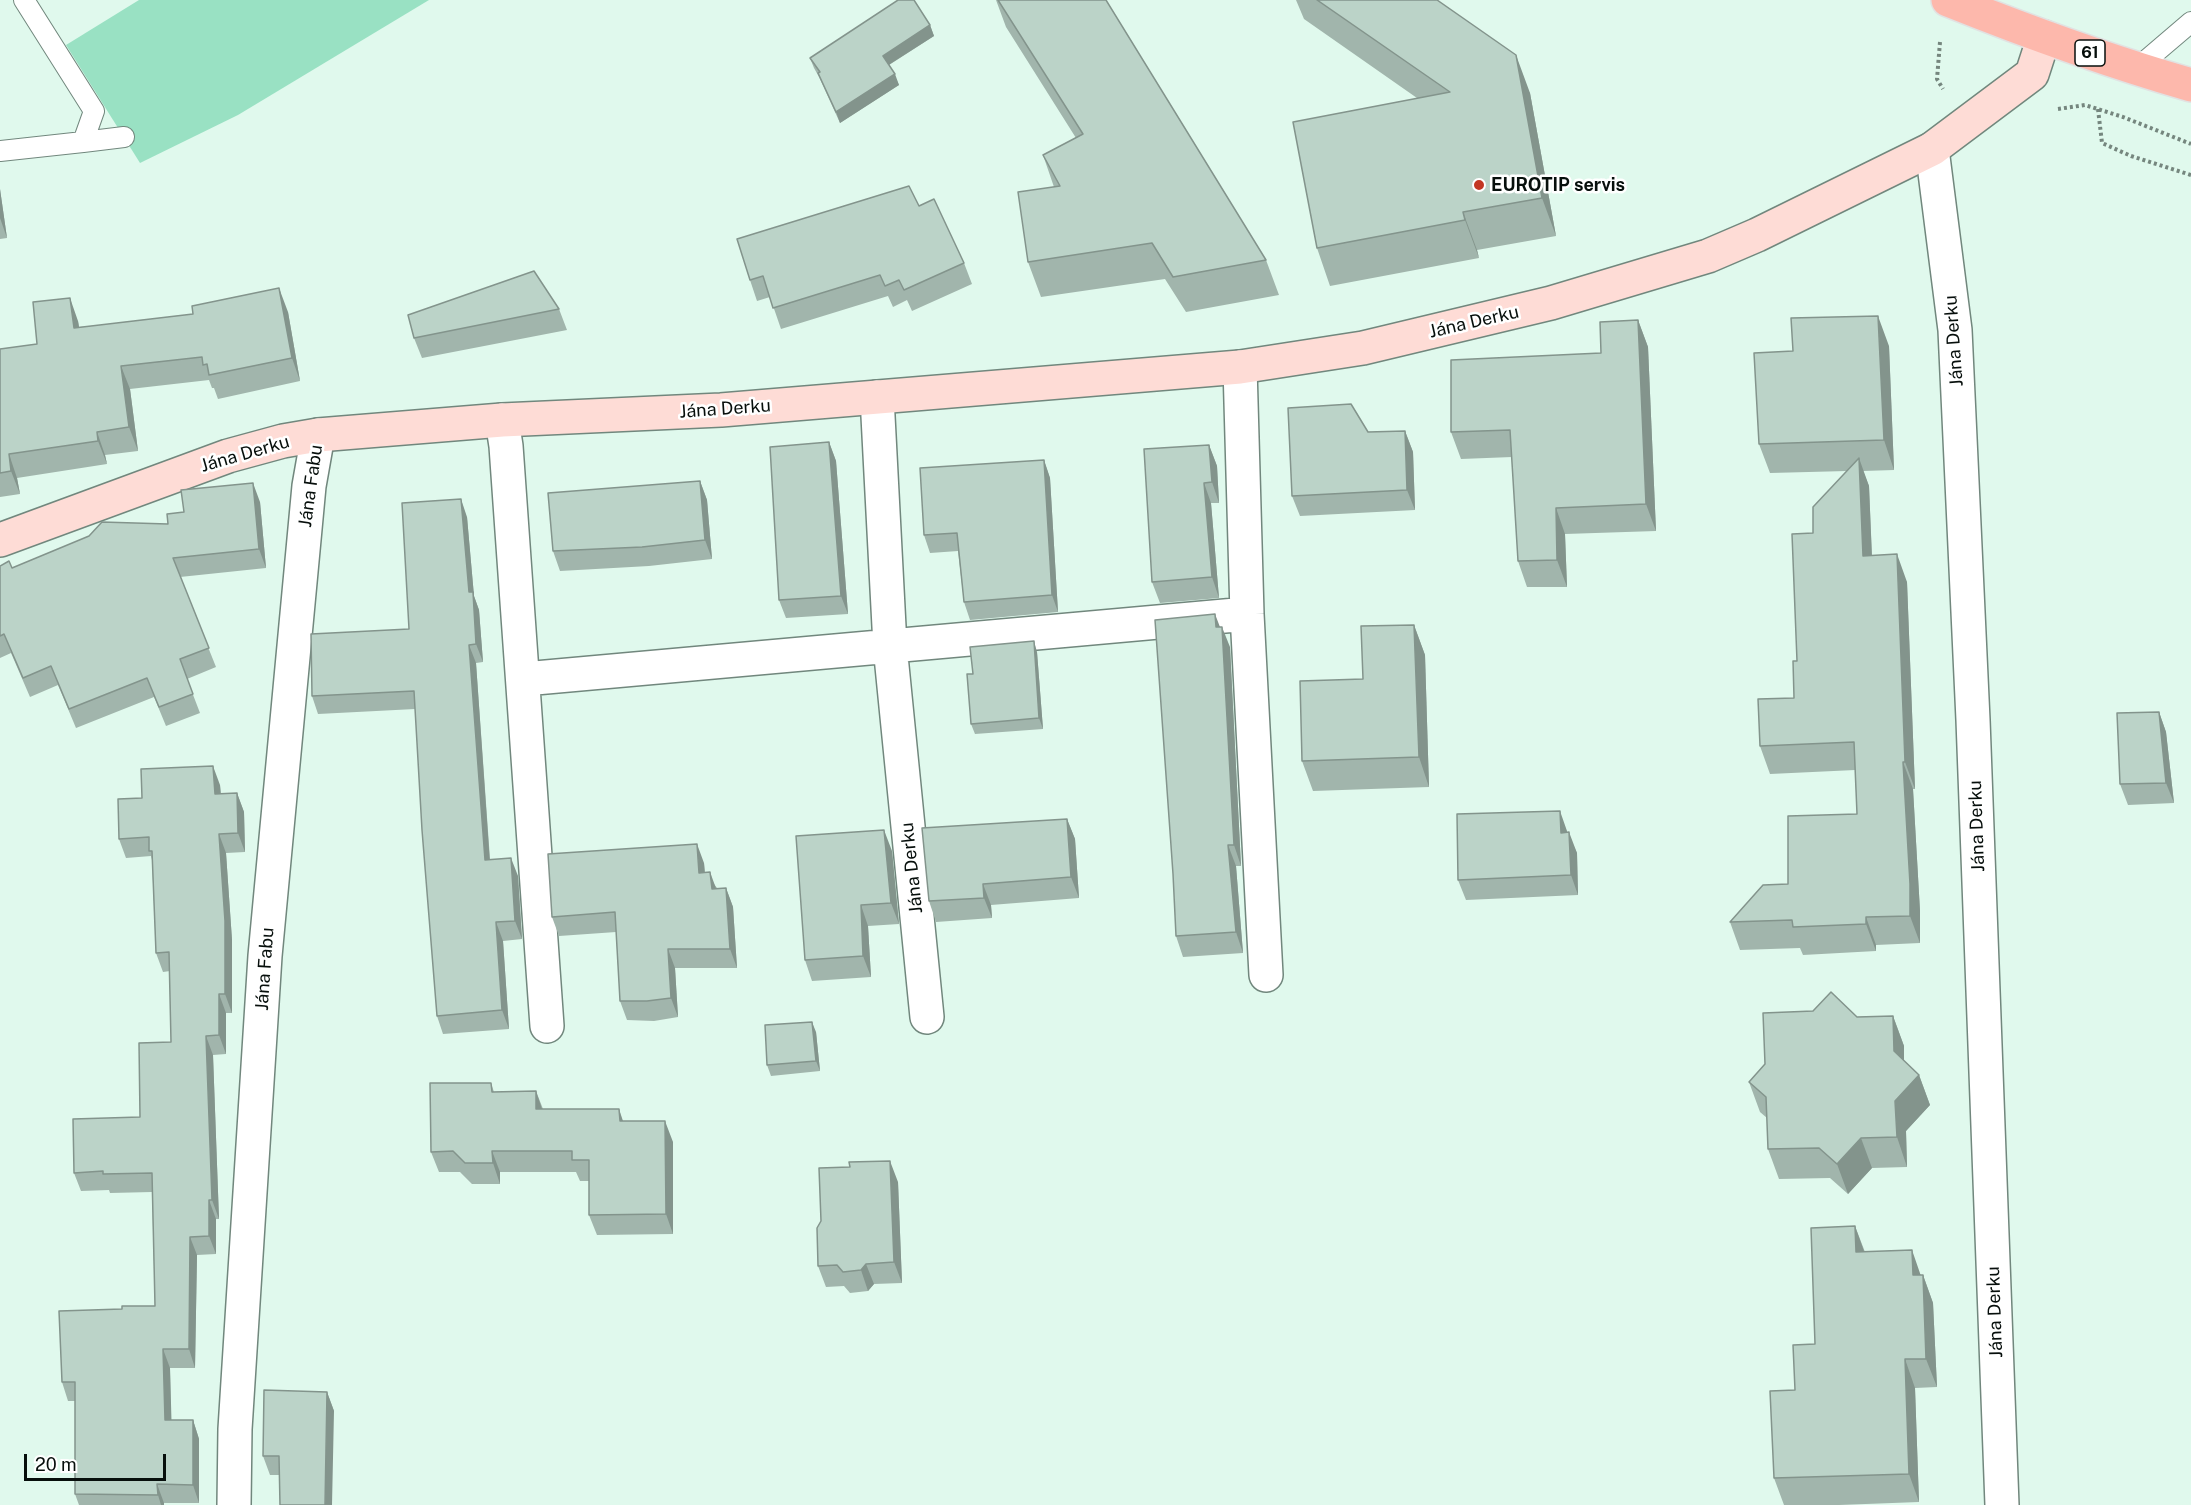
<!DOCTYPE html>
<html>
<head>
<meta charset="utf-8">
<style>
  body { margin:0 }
  #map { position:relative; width:2191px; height:1505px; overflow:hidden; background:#e0f9ed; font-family:"Public Sans",sans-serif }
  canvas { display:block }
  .scale { position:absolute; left:24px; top:1454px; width:142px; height:27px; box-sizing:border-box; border:3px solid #070f0c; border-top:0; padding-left:8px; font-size:18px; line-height:21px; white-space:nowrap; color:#070f0c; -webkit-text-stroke:4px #fff; paint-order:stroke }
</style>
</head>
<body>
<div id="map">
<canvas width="2191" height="1505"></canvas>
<div class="scale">20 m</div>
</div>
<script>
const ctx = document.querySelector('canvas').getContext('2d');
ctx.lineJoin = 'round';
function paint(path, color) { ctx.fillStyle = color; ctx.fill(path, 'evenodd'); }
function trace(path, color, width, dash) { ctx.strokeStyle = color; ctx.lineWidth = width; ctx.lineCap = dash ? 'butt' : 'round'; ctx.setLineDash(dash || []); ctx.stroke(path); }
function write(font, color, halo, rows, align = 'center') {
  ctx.font = font + ' "Public Sans",sans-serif'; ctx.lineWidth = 5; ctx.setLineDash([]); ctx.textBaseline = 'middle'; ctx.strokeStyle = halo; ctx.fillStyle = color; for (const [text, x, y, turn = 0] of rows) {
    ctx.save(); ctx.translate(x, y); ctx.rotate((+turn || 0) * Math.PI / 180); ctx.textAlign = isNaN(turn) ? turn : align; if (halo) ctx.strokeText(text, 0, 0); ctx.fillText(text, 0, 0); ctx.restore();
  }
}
paint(new Path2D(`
  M139 0H429L238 115 140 163 66 45Z`), '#99e1c3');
const lane = new Path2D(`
  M2136 69 2191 22
  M83 142 124 137
  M0 151 83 142 94 111 24 0`);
const street = new Path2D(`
  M1932 149 1955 330 1973 720 2002 1505
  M1240 367 1247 614 1266 975
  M877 397 890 646 927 1017
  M502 420 506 446 547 1026
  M524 679 1247 614
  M234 1505 235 1429 265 956 309 486 318 435`);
const secondary = new Path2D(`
  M0 540 228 456 283 441 318 435 502 420 721 410 1240 367 1363 348 1551 303 1708 256 1757 235 1932 149 2032 74 2044 37`);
const primary = new Path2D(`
  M1948 0C2028 32 2108 61 2191 85`);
trace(lane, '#71877d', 22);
trace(street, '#71877d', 36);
trace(secondary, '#71877d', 36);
trace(primary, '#e1e2e2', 36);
trace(new Path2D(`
  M1940 42 1937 79 1943 89
  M2058 109 2085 105 2123 117 2191 144
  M2098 109 2102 143 2131 156 2191 175`), '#75867e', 4, [3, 3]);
trace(lane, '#fff', 20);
trace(street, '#fff', 33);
trace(secondary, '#fedcd6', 33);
trace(primary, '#fdb8ac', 33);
paint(new Path2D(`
  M996 0H1106L1266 260 1279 295 1186 312 1165 279 1041 297 1028 262 1054 187 1043 155 1076 138 1006 27Z
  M1296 0H1437L1530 93 1556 236 1477 250 1479 258 1330 286 1317 248 1417 98 1304 19Z
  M930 25 934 36 889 65 899 85 840 123 819 77 814 68 810 58Z
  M0 189 7 238 0 239Z
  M919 206 964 263 972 284 912 311 907 300 893 307 888 296 781 329 770 297 757 301 750 280Z
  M559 309 567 330 422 358 414 338Z
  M288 312 300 381 218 399 214 388H212L209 380 130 389 138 451 105 455 107 464 17 478 20 494 0 497V349L37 344 78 321 79 327Z
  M1638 320 1648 347 1656 531 1565 534 1567 587H1527L1518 561 1512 457 1461 459 1451 432 1601 353Z
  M1889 346 1894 470 1863 471 1869 486 1872 556 1907 582 1915 789H1913L1920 911V943L1876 945V951L1803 955 1800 948 1740 950 1730 922 1788 884 1857 814 1855 770 1770 774 1760 746 1794 698 1813 533 1847 471 1770 473 1759 444Z
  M1405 431 1413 452 1415 510 1300 516 1292 496Z
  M829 442 836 461 848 614 786 618 779 600Z
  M1209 445 1217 466 1219 503H1211L1219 598 1160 603 1152 582Z
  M1044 460 1050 478 1058 612 970 620 964 602 958 551 930 553 924 535Z
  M700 481 707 500 712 559 649 566 560 571 553 551Z
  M260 502 266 568 180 577 216 667 187 679 200 713 166 726 154 697 76 728 58 685 30 697 11 653 0 658V566L12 568 168 524Z
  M467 517 474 596 479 610 483 662 476 663 490 859 518 876 522 939 503 941 509 1029 443 1034 437 1016 415 709 318 714 312 696 409 629Z
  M1414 625 1425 655 1429 787 1313 791 1302 761 1363 679Z
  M1230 647 1241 866H1236L1243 953 1183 957 1176 936Z
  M1037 652 1043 729 975 734 971 724 973 674Z
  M2159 712 2166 732 2174 803 2128 805 2120 784Z
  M220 785 221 794 237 793 244 812 245 852 226 853 232 940V1013H226V1054L213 1055 219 1219H216V1254L197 1255 195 1368H170L171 1420H193L199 1439V1503H164V1505H79L75 1494V1401H68L62 1382 122 1309 155 1306 152 1192 110 1193 109 1190 81 1191 74 1173 140 1117 171 1042 170 971 163 972 156 953 152 860 151 856 126 858 119 839 142 798Z
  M1067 819 1075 839 1079 898 991 905 992 918 936 922 929 901Z
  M1567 832 1577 853 1578 895 1466 900 1458 880Z
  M892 851 899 924 868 926 871 977 812 981 805 960Z
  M704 863 705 872 717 888H726L733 907 737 968H675L678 1017 654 1021 627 1020 620 1001 616 932 559 936 552 917Z
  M1893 1016 1904 1046V1061L1919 1075 1930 1105 1906 1131 1907 1167 1872 1168 1848 1194 1830 1178 1779 1179 1768 1149 1767 1118 1760 1112 1749 1082 1765 1064 1857 1017Z
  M816 1032 820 1071 771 1076 767 1065Z
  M491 1083 494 1092 536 1091 543 1109 623 1121 673 1142V1234L597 1235 589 1215V1181H580L576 1172H500V1184H472L460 1172H439L431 1152Z
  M898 1182 902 1283 874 1284 868 1291 850 1293 844 1286 826 1287 818 1266Z
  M1855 1226 1865 1252 1921 1275H1923L1933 1303 1937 1387 1915 1388 1919 1502 1839 1505H1784L1774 1478 1795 1390 1815 1344Z
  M327 1392 334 1411 279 1475H270L263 1456Z`), '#a1b5ac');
paint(new Path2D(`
  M930 25 934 36 887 66 883 56Z
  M1516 55 1530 93 1556 236 1542 198Z
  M895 74 899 85 840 123 836 112Z
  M0 189 7 238 0 218Z
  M1463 212 1477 250 1479 258 1465 220Z
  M279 288 288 312 300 381 292 358Z
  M70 298 78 321 83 351 74 328Z
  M1878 316 1889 346 1894 470 1884 440Z
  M1638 320 1648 347 1656 531 1646 504Z
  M121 366 130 389 138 451 129 427Z
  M1405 431 1413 452 1415 510 1407 490Z
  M97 432 105 455 107 464 98 441Z
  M829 442 836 461 848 614 841 596Z
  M1209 445 1217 466 1219 503 1212 482Z
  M9 454 17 478 20 494 11 471Z
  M1859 458 1869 486 1873 584 1863 556Z
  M1044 460 1050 478 1058 612 1052 595Z
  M700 481 707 500 712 559 705 540Z
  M253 483 260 502 266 568 259 549Z
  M1204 483 1211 503 1219 598 1212 577Z
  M461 499 467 517 474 596 479 610 483 662 476 644 469 592Z
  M1556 508 1565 534 1567 587 1557 560Z
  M1897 554 1907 582 1915 789 1905 762Z
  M1215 614 1223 635 1222 627 1230 647 1241 866 1234 845Z
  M1414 625 1425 655 1429 787 1419 757Z
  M1034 641 1037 652 1043 729 1039 718Z
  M469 645 476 663 491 878 485 860Z
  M2159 712 2166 732 2174 803 2166 783Z
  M1903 762 1913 789 1920 911V943L1910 916Z
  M213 766 220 785 222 813 215 794Z
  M237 793 244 812 245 852 238 833Z
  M1560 811 1567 831 1568 853 1561 833Z
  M1067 819 1075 839 1079 898 1071 877Z
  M884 830 892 851 899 924 891 903Z
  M1569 832 1577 853 1578 895 1571 875Z
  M219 834 226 853 232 940V1013L225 994Z
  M697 844 704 863 706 892 699 873Z
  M1228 845 1236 866 1243 953 1236 932Z
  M511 858 518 876 522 939 515 921Z
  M710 872 717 891 712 889Z
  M983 884 991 905 992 918 984 898Z
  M726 888 733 907 737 968 730 949Z
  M861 905 868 926 871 977 863 956Z
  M1866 917 1876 945V951L1866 924Z
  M496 922 503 941 509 1029 502 1010Z
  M668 949 675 968 678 1017 671 998Z
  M219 994 226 1013V1054L219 1035Z
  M1893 1016 1904 1046V1081L1894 1051Z
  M812 1022 816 1032 820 1071 816 1061Z
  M206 1036 213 1055 219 1219 212 1200Z
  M1919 1075 1930 1105 1906 1131 1907 1167 1897 1137 1895 1101Z
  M536 1091 543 1112 536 1109Z
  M619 1109 626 1130 620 1121Z
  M665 1121 673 1142V1234L666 1214Z
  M1861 1138 1872 1168 1848 1194 1837 1164Z
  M492 1151 500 1172V1184L493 1163Z
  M890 1161 898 1182 902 1283 894 1262Z
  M209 1200 216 1219V1254L209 1236Z
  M1855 1226 1865 1254 1856 1252Z
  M190 1237 197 1255 195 1368 189 1349Z
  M1912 1250 1922 1279 1913 1275Z
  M866 1264 874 1284 868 1291 861 1270Z
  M1923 1275 1933 1303 1937 1387 1926 1359Z
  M163 1349 170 1368 172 1439 165 1420Z
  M1905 1359 1915 1388 1919 1502 1909 1474Z
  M327 1392 334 1411 332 1505H325Z
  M193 1420 199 1439V1503L193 1485Z
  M157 1484 164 1503V1505H161L158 1495Z`), '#83948c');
const building = new Path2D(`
  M898 0H914L930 25 883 56 895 74 836 112 818 73 820 72 810 58Z
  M998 0H1106L1266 260 1173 277 1152 243 1028 262 1018 192 1060 186 1043 155 1083 134Z
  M1317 0H1437L1516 55 1542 198 1463 212 1465 220 1317 248 1293 122 1450 92Z
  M909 186 919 206 934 199 964 263 904 290 899 280 885 286 880 275 773 308 763 276 750 280 737 239Z
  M534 271 559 309 414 338 408 315Z
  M279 288 292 358 209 375 207 364 203 365 202 357 121 366 129 427 97 432 98 441 9 454 11 471 0 473V349L37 344 33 302 70 298 74 328 193 314 192 306Z
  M1878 316 1884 440 1759 444 1754 353 1793 351 1791 318Z
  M1638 320 1646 504 1556 508 1557 560 1518 561 1510 430 1451 432V360L1601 353 1600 322Z
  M1351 404 1368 432 1405 431 1407 490 1292 496 1288 408Z
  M829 442 841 596 779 600 770 447Z
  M1209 445 1212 482 1204 483 1212 577 1152 582 1144 449Z
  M1859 458 1863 556 1897 554 1905 762H1903L1910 884V916L1866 917V924L1793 927 1792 920 1730 922 1763 885 1788 884V816L1857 814 1854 742 1760 746 1758 699 1794 698 1793 661H1797L1792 534 1813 533V507Z
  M1044 460 1052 595 964 602 957 533 924 535 920 468Z
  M700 481 705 540 642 547 553 551 548 493Z
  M253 483 259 549 173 558 209 648 180 659 193 694 159 707 147 678 69 709 51 666 23 678 4 634 0 636V566L9 561 12 568 89 536 102 522 168 524 167 514 184 512 181 490Z
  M461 499 469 592H473L476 644 469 645 485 860 511 858 515 921 496 922 502 1010 437 1016 422 830 414 691 312 696 311 634 409 629 402 503Z
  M1215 614 1216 627H1222L1234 845H1228L1236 932 1176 936 1173 874 1155 620Z
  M1414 625 1419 757 1302 761 1300 681 1363 679 1361 626Z
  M1034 641 1039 718 971 724 967 674H973L970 647Z
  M2159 712 2166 783 2120 784 2117 713Z
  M213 766 215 794 237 793 238 833 219 834 225 921V994H219V1035L206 1036 212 1200H209V1236L190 1237 189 1349H163L165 1420H193V1485L157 1484 158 1495 75 1494V1382H62L59 1311 122 1309V1306H155L152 1173 103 1174V1171L74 1173 73 1119 140 1117 139 1043 171 1042 169 952 156 953 152 851H149V837L119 839 118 799 142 798 141 769Z
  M1560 811 1561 833 1569 832 1571 875 1458 880 1457 814Z
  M1067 819 1071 877 983 884 984 898 929 901 922 828Z
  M884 830 891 903 861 905 863 956 805 960 796 836Z
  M697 844 699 873 710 872 712 889 726 888 730 949H668L671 998 647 1001H620L615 912 552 917 548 854Z
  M1831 992 1857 1017 1893 1016 1894 1051 1919 1075 1895 1101 1897 1137 1861 1138 1837 1164 1819 1148 1768 1149 1766 1097 1749 1082 1765 1064 1763 1013 1813 1011Z
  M812 1022 816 1061 767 1065 765 1025Z
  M430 1083H491L492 1092 536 1091V1109H619L620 1121H665L666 1214 589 1215V1160H572V1151H492L493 1163H465L453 1151 431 1152Z
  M890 1161 894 1262 866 1264 861 1270 843 1272 837 1265 818 1266 817 1228 821 1221 819 1168 850 1167 849 1162Z
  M1855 1226 1856 1252 1912 1250 1913 1275H1923L1926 1359H1905L1909 1474 1774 1478 1770 1391 1795 1390 1793 1345 1815 1344 1811 1228Z
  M264 1390 327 1392 325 1505H280L279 1456H263Z`);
paint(building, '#bbd3c8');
trace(building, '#83948c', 1.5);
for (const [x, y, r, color] of [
  [1479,185,6,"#c33723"]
]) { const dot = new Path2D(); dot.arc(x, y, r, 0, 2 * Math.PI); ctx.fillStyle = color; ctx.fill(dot); trace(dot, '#fff', 2); }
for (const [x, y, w] of [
  [2090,53,30]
]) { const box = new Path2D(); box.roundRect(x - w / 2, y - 13, w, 26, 4.5); ctx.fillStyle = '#fff'; ctx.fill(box); trace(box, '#070f0c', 1.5); }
write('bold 16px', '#070f0c', null, [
  ["61",2090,53]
]);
write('bold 18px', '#070f0c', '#fff', [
  ["EUROTIP servis",1491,185]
], 'left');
write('18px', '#070f0c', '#fff', [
  ["Jána Derku",1474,322,-13],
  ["Jána Derku",1954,341,-94],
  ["Jána Derku",725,409,-4],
  ["Jána Derku",245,454,-16],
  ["Jána Fabu",311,486,-82],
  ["Jána Derku",1977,826,-92],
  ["Jána Derku",912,868,-96],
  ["Jána Fabu",265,969,-86],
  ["Jána Derku",1995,1312,-92]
]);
</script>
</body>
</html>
